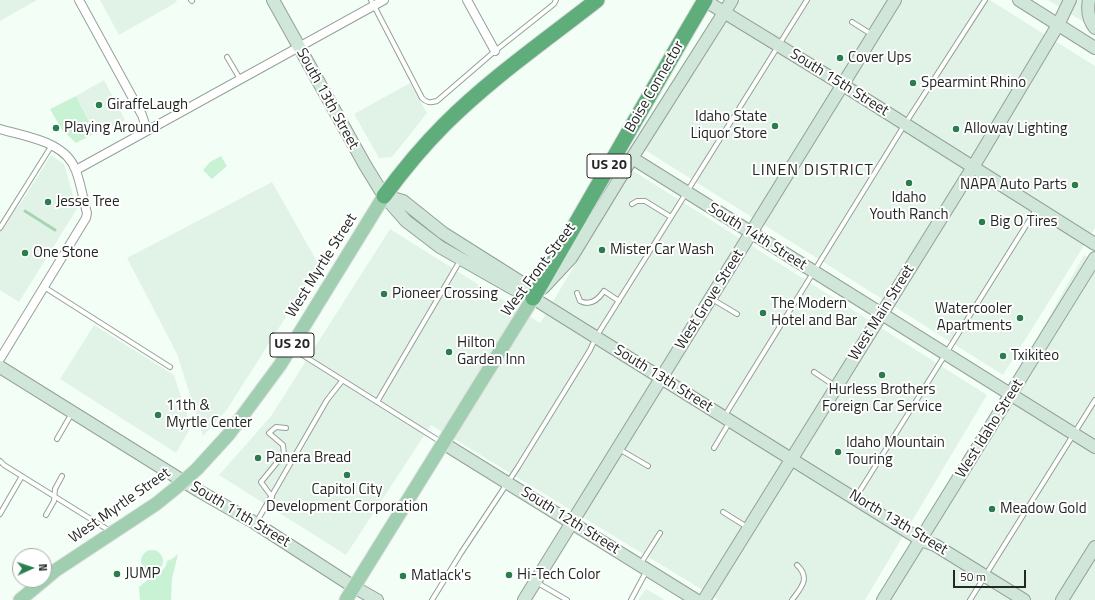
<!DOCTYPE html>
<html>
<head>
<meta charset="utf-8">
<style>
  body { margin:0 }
  #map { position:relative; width:1095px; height:600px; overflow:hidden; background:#f3fff6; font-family:"Titillium Web",sans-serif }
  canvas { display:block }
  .north { position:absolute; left:12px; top:548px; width:40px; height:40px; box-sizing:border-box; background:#fff; border:1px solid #a7a9a8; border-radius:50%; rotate:87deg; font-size:11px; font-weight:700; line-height:16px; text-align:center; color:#242825 }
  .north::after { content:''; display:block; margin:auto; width:14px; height:18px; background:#2c7d4e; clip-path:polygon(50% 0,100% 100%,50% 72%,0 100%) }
  .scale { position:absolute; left:953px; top:570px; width:73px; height:18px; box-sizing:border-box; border:2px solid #242825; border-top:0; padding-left:5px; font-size:12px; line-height:14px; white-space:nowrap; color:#242825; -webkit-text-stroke:3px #fff; paint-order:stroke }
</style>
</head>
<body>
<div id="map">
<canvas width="1095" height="600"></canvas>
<div class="north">N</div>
<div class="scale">50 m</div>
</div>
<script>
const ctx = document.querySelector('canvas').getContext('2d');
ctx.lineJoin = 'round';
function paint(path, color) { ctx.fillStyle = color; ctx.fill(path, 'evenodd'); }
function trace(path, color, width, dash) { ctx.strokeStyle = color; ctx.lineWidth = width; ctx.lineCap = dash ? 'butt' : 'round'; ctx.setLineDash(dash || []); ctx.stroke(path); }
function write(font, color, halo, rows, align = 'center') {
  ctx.font = font + ' "Titillium Web",sans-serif'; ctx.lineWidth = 4; ctx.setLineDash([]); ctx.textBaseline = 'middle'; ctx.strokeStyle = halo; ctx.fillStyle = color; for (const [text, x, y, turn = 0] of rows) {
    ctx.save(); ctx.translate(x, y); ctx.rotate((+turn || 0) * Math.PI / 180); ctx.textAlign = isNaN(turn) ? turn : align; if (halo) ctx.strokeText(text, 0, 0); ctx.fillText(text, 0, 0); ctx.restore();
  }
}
paint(new Path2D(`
  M0 0H37L0 21Z
  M100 0H176L177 2 119 35Z
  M740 0H990L1095 66V228L1003 375 645 150Z
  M1048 0H1095V29Z
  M104 80 125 120 97 135 76 96Z
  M410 83 427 113 392 157 379 158 354 114Z
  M51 155 64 164 77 209 19 302 0 290V231L15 207 17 208 24 198Z
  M632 170 987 395 865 600H719L431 425 346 555 219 475 271 416 390 229 540 323Z
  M272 182 319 265 226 411 203 436 177 354 127 258Z
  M1084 255 1095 262V600H889Z
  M94 325 174 375 191 427 176 453 60 379Z
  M646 589 665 600H638Z`), '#e1f3e6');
paint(new Path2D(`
  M76 96 95 133 76 143 62 130 50 109Z
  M221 156 227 166 212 179 203 170 210 162Z
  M141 561a11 11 0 1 1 22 0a11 11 0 1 1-22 0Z
  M178 554 172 579 171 600H140L139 587 150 578 147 573 157 574C163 570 166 568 167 561L172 559Z`), '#c9f2d5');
trace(new Path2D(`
  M25 211 55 230`), '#a5d5b4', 3);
const lane = new Path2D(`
  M191 0 192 1
  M371 0 422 98C427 103 430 103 437 101L495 51 554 4 556 0
  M852 22 871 34
  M227 57 240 79
  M632 204 637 201H645L671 217
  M0 228 52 145
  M44 287 170 367
  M577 293 580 301C590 306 598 300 604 291L619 301
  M712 299 737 314
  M293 349 441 442
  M814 372 835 386
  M377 402 461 259
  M724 417 905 124 985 0
  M57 439 72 413
  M714 448 729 423
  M619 449 648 466
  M0 461 4 465 110 531
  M272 497 261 482 284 454 283 445 269 433 276 427 286 428
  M856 497 1037 208
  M723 512 747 527
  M0 514 22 476
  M46 515 54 501 55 489 62 476
  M256 523 327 400 342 381
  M641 563 660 533
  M536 582 567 600
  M432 600 461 553 518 467 590 350 596 337 807 0
  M631 600 646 572
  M792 600C801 588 811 578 797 565
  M970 600 1095 400`);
const street = new Path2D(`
  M79 0 142 115 147 130
  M467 0 495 51
  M0 129C26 137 66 141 76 171 81 184 83 199 87 213L86 218 0 359
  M76 170 384 0`);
const secondary = new Path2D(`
  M273 0 365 165 384 196 406 221 440 247 512 288 533 298 921 540 935 545 1024 600
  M704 0 843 85 1095 244
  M1019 0 1095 48
  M1089 0C1087 10 1088 19 1095 28
  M632 158 1095 447
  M385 196 403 201 443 233 519 281 530 294
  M543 288 571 258 632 158 732 0
  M0 367 199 491 255 523 354 587 377 600
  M443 443 696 600
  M524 600 895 0
  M704 600 973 167 1058 25 1070 0
  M883 600 1095 258
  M1062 600 1095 547`);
const primary = new Path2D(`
  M44 580 56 570 156 504 177 487 197 469 229 434 280 365 384 196
  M20 600 44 580
  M346 600 533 298`);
const highway = new Path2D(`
  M384 196C403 170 423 146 445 124 491 78 546 40 597 0
  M533 298 685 34`);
trace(lane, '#95a098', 6);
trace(street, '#95a098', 10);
trace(secondary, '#95a098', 14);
trace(primary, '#dcdddc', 15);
trace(highway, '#dcdddc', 17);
trace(lane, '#fff', 4);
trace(street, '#fff', 8);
trace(secondary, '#cfe6d8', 12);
trace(primary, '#a0ceb0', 13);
trace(highway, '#60ad7c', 15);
const highwayBridge = new Path2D(`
  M685 34 705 0`);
trace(highwayBridge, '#dcdddc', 17, []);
trace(highwayBridge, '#60ad7c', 15);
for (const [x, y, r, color] of [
  [840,58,4,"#2c7d4e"],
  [913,83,4,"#2c7d4e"],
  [99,105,4,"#2c7d4e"],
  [775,126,4,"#2c7d4e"],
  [56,128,4,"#2c7d4e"],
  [956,129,4,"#2c7d4e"],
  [909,183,4,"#2c7d4e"],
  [1075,185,4,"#2c7d4e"],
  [48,202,4,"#2c7d4e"],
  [982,222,4,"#2c7d4e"],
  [602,250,4,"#2c7d4e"],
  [25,253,4,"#2c7d4e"],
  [384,294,4,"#2c7d4e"],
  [763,313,4,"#2c7d4e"],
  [1020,318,4,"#2c7d4e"],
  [449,352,4,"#2c7d4e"],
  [1003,356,4,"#2c7d4e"],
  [882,375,4,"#2c7d4e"],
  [158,415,4,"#2c7d4e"],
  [838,452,4,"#2c7d4e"],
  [258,458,4,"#2c7d4e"],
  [347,475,4,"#2c7d4e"],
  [992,509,4,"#2c7d4e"],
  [117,574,4,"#2c7d4e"],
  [509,575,4,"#2c7d4e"],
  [403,576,4,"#2c7d4e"]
]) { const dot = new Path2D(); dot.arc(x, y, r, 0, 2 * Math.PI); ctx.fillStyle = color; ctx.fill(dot); trace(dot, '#fff', 1.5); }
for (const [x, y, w] of [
  [609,166,44],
  [292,345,44]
]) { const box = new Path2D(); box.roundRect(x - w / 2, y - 12, w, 24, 3); ctx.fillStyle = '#fff'; ctx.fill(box); trace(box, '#242825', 1); }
write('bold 14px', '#242825', null, [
  ["US 20",609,166],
  ["US 20",292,345]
]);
write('15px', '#242825', '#fff', [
  ["Cover Ups",848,58],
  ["Spearmint Rhino",921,83],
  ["GiraffeLaugh",107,105],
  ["Idaho State",767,117,"right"],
  ["Liquor Store",767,134,"right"],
  ["Playing Around",64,128],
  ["Alloway Lighting",964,129],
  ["NAPA Auto Parts",1067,185,"right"],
  ["Idaho",909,198,"center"],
  ["Youth Ranch",909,215,"center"],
  ["Jesse Tree",56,202],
  ["Big O Tires",990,222],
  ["Mister Car Wash",610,250],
  ["One Stone",33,253],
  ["Pioneer Crossing",392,294],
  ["The Modern",771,304],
  ["Hotel and Bar",771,321],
  ["Watercooler",1012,309,"right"],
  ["Apartments",1012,326,"right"],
  ["Hilton",457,343],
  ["Garden Inn",457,360],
  ["Txikiteo",1011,356],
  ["Hurless Brothers",882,390,"center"],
  ["Foreign Car Service",882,407,"center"],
  ["11th &",166,406],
  ["Myrtle Center",166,423],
  ["Idaho Mountain",846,443],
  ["Touring",846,460],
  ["Panera Bread",266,458],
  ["Capitol City",347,490,"center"],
  ["Development Corporation",347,507,"center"],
  ["Meadow Gold",1000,509],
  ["JUMP",125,574],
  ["Hi-Tech Color",517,575],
  ["Matlack's",411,576]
], 'left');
write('15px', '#242825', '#fff', [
  ["South 15th Street",839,83,32],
  ["Boise Connector",655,87,-60],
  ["South 13th Street",327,99,61],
  ["South 14th Street",757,237,32],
  ["West Myrtle Street",322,266,-58],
  ["West Front Street",539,270,-53],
  ["West Grove Street",710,300,-58],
  ["West Main Street",882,313,-58],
  ["South 13th Street",663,379,32],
  ["West Idaho Street",990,429,-58],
  ["West Myrtle Street",120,506,-35],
  ["South 11th Street",240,515,31],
  ["South 12th Street",570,521,32],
  ["North 13th Street",898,523,31]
]);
ctx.letterSpacing = '1px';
write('16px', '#242825', '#fff', [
  ["LINEN DISTRICT",813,171]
]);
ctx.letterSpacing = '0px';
</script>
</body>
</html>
